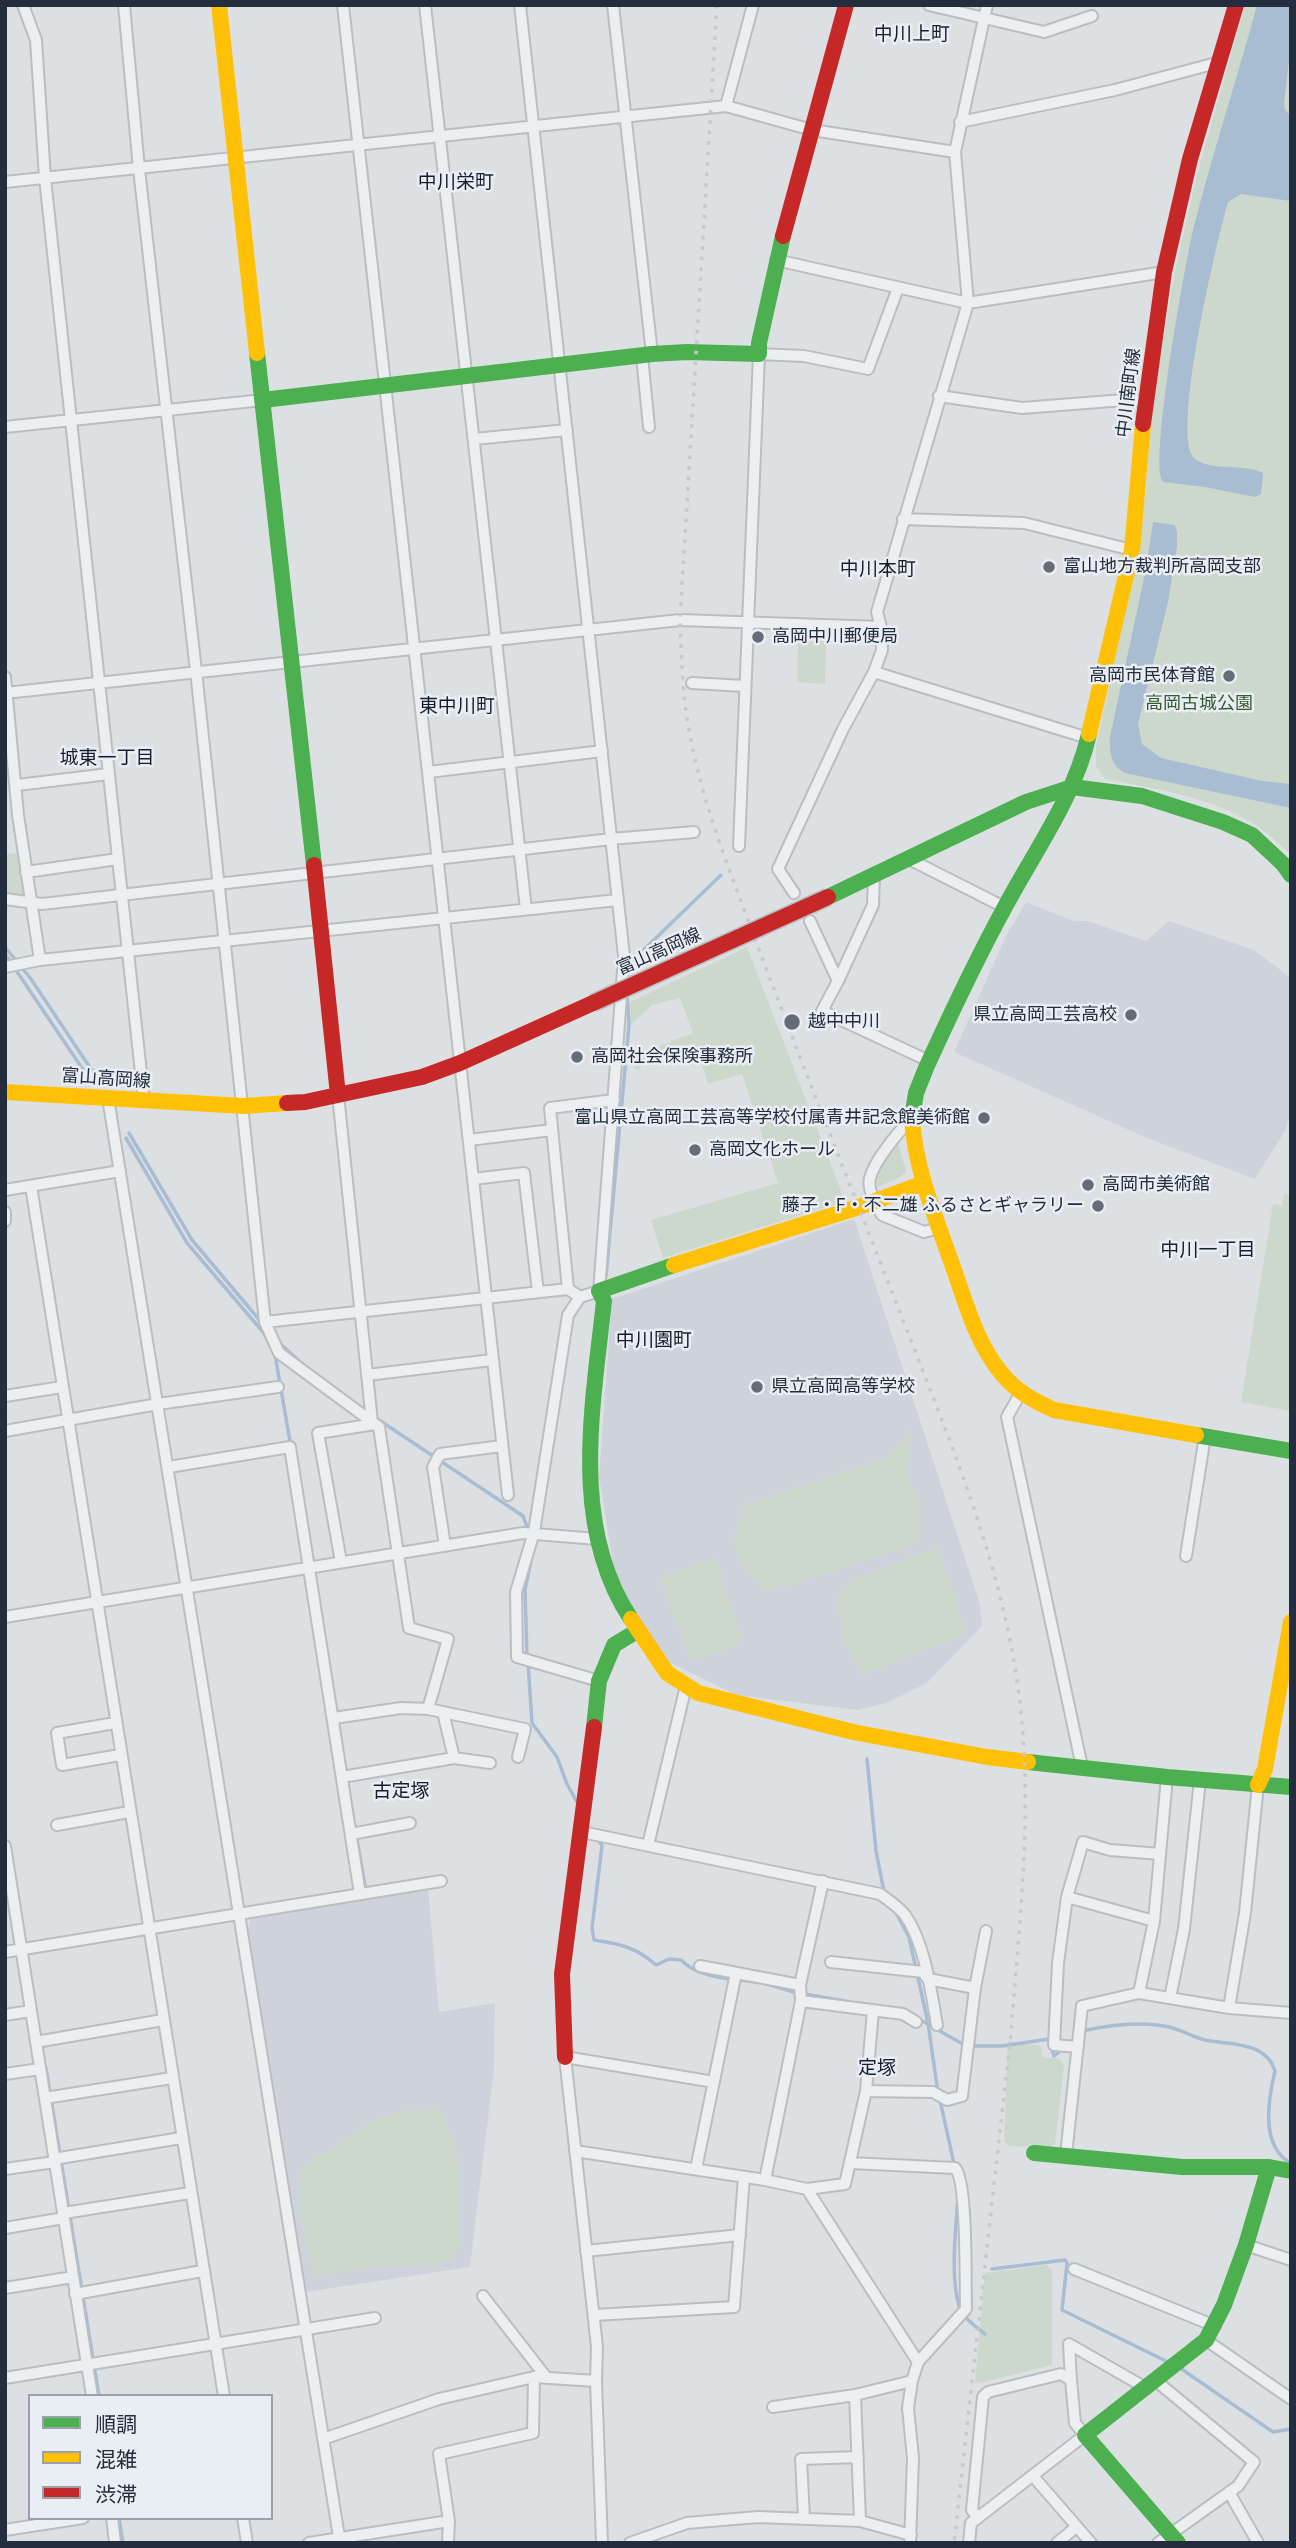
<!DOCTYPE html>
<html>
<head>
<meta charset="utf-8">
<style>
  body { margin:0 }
  #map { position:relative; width:1296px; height:2548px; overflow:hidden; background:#dde0e3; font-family:"IBM Plex Sans","Noto Sans JP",sans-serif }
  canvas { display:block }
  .frame { position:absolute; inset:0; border:7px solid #232d3d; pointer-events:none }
  .legend { position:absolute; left:28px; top:2394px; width:245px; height:126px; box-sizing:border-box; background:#e9eef4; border:2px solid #9aa1ab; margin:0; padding:9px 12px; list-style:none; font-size:21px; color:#232d3d }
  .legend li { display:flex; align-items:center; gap:14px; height:35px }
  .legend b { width:35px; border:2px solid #9aa1ab }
</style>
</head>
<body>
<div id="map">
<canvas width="1296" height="2548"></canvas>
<div class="frame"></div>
<ul class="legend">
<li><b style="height:9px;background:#4caf50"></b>順調</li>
<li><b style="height:9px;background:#ffc107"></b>混雑</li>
<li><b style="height:9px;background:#c62828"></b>渋滞</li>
</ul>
</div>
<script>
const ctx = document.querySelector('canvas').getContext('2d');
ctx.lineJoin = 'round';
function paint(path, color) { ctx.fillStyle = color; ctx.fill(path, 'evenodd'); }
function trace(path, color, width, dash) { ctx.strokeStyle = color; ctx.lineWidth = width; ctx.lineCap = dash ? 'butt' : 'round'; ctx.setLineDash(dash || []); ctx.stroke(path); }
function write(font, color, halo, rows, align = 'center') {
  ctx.font = font + ' "IBM Plex Sans","Noto Sans JP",sans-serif'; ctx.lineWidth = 5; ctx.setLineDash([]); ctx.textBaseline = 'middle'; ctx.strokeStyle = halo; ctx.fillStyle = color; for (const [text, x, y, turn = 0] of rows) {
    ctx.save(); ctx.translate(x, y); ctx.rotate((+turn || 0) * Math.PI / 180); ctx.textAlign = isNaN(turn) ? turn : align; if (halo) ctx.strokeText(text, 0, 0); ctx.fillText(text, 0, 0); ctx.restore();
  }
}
paint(new Path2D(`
  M1026 902 1074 921H1088L1146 941 1169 921 1254 950 1291 978V1112L1285 1131 1255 1179 1147 1138 954 1052 1006 936Z
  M854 1219 980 1604 982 1626 927 1683 889 1702 857 1710 737 1695 662 1659 637 1621 614 1570 599 1476 612 1299Z
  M428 1887 439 2012 495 2003 494 2069 470 2267 306 2292 248 1931 251 1915Z`), '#ced3db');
paint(new Path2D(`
  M1245 5H1291V854C1280 845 1269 834 1257 826 1212 797 1156 789 1105 779L1096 767V747L1136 558 1146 491 1152 406 1174 275 1197 174Z
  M826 640 825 684 797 682 798 641Z
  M18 853 26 905 5 902V854Z
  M747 947 845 1201 663 1258 651 1220 778 1183 742 1074 708 1084 695 1043 639 1062 641 1068 636 1070 633 1065 634 1056 693 1033 680 998 652 1005 631 1025 630 1002Z
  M899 1145 906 1172 899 1178 877 1187 875 1180 893 1146Z
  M1284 1193 1291 1196V1411L1241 1402 1273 1204 1282 1206Z
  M909 1429 911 1430 907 1479 920 1496V1543L767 1592 743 1570 733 1536 743 1514 741 1505 891 1455Z
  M939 1547 967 1634 862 1675 844 1644 837 1600 851 1580Z
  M716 1558 743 1643 691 1661 659 1577Z
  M1008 2041 1041 2046 1042 2057 1059 2059 1064 2065 1055 2144 1048 2148 1009 2146 1004 2141Z
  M429 2108 440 2111 448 2124 454 2142 460 2174 459 2245 452 2258 439 2265 377 2267 314 2276C307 2242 293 2201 303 2167L374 2120 403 2111Z
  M1046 2265 1052 2270V2365L980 2383 975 2382 985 2273Z`), '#cdd8cd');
paint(new Path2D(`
  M1257 5H1291V43L1284 104 1285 110 1291 116V201L1241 194 1228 202C1218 237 1169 439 1195 459 1213 472 1243 463 1263 473L1261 494 1255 497 1205 487 1163 482C1148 466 1186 258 1194 226 1213 152 1237 79 1257 5Z
  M1153 522 1175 525 1177 532V546L1168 602 1138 724 1142 744 1161 758 1262 781 1291 784V808L1125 773C1111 766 1109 751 1110 737L1146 569Z`), '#a8bcd2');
trace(new Path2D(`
  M5 947 31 979 93 1072
  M5 954 86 1074
  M627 966 721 875
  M129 1133 192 1240 262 1323
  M126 1138 187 1243 263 1332 270 1345
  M606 1276 629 1025 627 994
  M278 1342 304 1365
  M275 1355 291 1447
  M379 1420 523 1516 529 1532
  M527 1656 525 1590 534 1546
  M528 1663 532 1723 557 1757 567 1784 579 1806
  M867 1759 876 1851 884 1892
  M349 1793 365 1886
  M597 1837 602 1846 592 1928 594 1940C620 1944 636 1947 656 1965L669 1959 681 1960C698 1978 732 1979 756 1982
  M895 1911 909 1937 928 2023 938 2093
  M767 1984 797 1993
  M804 1994 845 2001
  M917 2018 966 2046H1002L1049 2039 1054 2056 1064 2048
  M1082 2031C1109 2025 1142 2021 1169 2027 1182 2030 1193 2037 1205 2040 1230 2045 1266 2041 1275 2071 1268 2100 1260 2147 1291 2163
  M46 2068 99 2396
  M940 2100 954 2164
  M958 2196C956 2228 950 2276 959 2306 963 2318 976 2327 985 2334
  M992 2269 1065 2260 1067 2263 1062 2310 1170 2363
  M1180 2368 1273 2432 1291 2429
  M119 2518 123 2543`), '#a8bcd2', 3.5);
const street = new Path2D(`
  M23 5 36 40 45 178 144 1101
  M124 5 139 169 196 671 265 1322 279 1353 379 1427 409 1628 448 1639 428 1709
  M343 5 508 1495
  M425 5 526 909
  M520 5 624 956 599 1291 580 1297 568 1315 534 1532 516 1592 517 1657 599 1681
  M613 5 652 354
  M929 5 1044 32 1092 16
  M726 106 753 5
  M960 122 1115 90 1220 62
  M5 182 726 106 812 130 955 152
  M776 260 968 303 1164 272
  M642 356 649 427
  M939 396 1022 408 1124 400 1146 401
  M5 427 263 400
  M474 439 567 430
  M903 519 1024 523 1132 550
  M874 672 1088 738
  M5 677 18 815 40 960
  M692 683 744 686
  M5 693 680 620 881 627
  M429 772 602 751
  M17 785 109 774
  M739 846 759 354 804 356 868 369 898 288
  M909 859 1004 907
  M26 872 118 859
  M794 893 778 869 843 729 874 672 882 650 881 627 877 612 968 303 955 152 987 5
  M5 899 42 904 611 839 694 832
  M810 921 838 981 822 1011 929 1061
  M5 967 40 960 618 900
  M838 981 873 905 874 875
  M338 1095 372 1422
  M108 1098 340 2543
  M912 1117C899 1132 875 1159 870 1178 867 1188 876 1206 882 1215L924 1232 939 1228
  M469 1140 552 1130
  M473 1179 524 1173 538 1292
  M31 1186 224 2396
  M5 1190 120 1171
  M5 1212V1221
  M568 1289 550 1108 614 1100
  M265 1322 568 1289 580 1297
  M367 1375 492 1360
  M1020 1394 1007 1417 1082 1767
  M5 1396 62 1387
  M5 1431 158 1404 278 1387
  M169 1467 290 1447 360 1894
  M445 1546 433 1467 440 1454 502 1446
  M1186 1556 1205 1436
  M341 1562 318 1433 375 1424
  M5 1617 523 1533 597 1539
  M443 1712 454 1758
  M334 1718 401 1708 428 1709 525 1729 518 1757
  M115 1723 57 1733 62 1765 120 1755
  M342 1777 454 1758 490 1763
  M1167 1777 1154 1921 1139 1993 1229 2008 1291 2013
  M57 1825 129 1812
  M582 1832 880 1894C888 1900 899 1907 905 1915 925 1943 931 1992 937 2025
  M351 1834 410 1823
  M648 1845 686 1686
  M5 1846 92 2396
  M1067 1897 1154 1921
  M5 1952 441 1881
  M831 1962 923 1972 928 1979 975 1988
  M700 1966 800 1985
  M1170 1998 1184 1929 1200 1780
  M801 2001 903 2014 916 2022
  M1229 2008 1245 1913 1258 1785
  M5 2015 31 2011
  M36 2042 163 2020
  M1078 2047 1054 2045 1058 1963 1067 1897 1083 1842 1110 1850 1160 1854
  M5 2074 40 2069
  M866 2091 933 2092 947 2100 962 2096 975 1988 986 1931
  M45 2098 172 2078
  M575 2151 765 2180 807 2189 918 2362 912 2381 908 2408 913 2458 910 2543
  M1066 2155 1082 2006 1139 1993
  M54 2159 181 2138
  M850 2163 955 2168C968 2181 965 2285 966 2309L918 2362
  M5 2169 55 2162
  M696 2169 736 1973
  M765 2180 801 2001 800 1985 823 1881
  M807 2189 845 2184 866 2091 873 2011
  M64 2213 190 2193
  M5 2228 64 2218
  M1246 2245 1291 2260
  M586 2251 740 2235
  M1074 2269 1215 2326
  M5 2288 73 2277
  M75 2294 202 2271
  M483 2296 546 2377
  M594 2315 734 2307 744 2177
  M1206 2340 1291 2399
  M5 2378 375 2318
  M1071 2380 1069 2344 1146 2388
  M1155 2380 1254 2462 1238 2486 1158 2543
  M773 2407 855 2395
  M323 2439 439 2399 534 2377 596 2381
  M1033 2476 1091 2543
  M1229 2492 1258 2543
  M112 2518 115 2543
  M243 2518 247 2543
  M804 2518 801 2459 858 2457
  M860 2521 855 2395 912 2381
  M5 2530 83 2518
  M309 2543 449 2521
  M448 2543 449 2521 439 2454 533 2433 534 2377
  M602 2543 596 2381 597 2347 565 2057 714 2082
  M630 2543 687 2523 758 2517 860 2521 911 2535
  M969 2543 971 2523 1085 2435 1075 2423 1071 2380 1061 2374 988 2392 983 2397 972 2510 978 2518
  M1057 2543 1076 2527`);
trace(street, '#bbbec1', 14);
trace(street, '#edeef0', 10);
trace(new Path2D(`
  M257 353 314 865
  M263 400 652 354 687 352 759 354V343L783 236
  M828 897 1026 802 1072 787 1142 796 1223 822 1252 835 1283 864 1291 875
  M912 1118 916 1093 926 1068C951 1013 977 958 1006 905 1036 849 1075 796 1089 734
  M1196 1435 1291 1451
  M631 1619C569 1526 593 1405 604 1301L599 1291 674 1265
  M594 1727 599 1681 614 1645 637 1631
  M1028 1762 1167 1777 1291 1787
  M1034 2153 1182 2167H1269L1291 2171
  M1178 2543 1085 2435 1206 2340 1224 2305 1246 2245 1269 2167`), '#4caf50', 16);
trace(new Path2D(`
  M219 5 257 353
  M1089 734 1132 550 1143 424
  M5 1092 243 1106 287 1103
  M912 1118C915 1170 936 1218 953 1267 966 1303 976 1343 1002 1374 1016 1391 1034 1401 1054 1410L1196 1435
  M674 1265 859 1207 924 1183
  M631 1619 667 1673 698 1693 853 1732 987 1757 1028 1762
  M1258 1785 1265 1769 1291 1622`), '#ffc107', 16);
trace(new Path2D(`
  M783 236 846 5
  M1143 424 1164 272 1190 159 1236 5
  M314 865 338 1095
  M287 1103 305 1102 422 1077 460 1063 593 1003
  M565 2057 562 1974 594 1727`), '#c62828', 16);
trace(new Path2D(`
  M717 5 680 620C681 645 682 671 684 696 691 759 711 821 733 880 787 1026 844 1170 901 1315 951 1444 1007 1574 1021 1713 1032 1820 1019 1926 1011 2033L954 2543`), '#c6c8cb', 3.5, [3.5, 7]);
const jamBridge = new Path2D(`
  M593 1003 828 897`);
trace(jamBridge, '#b9bdc1', 19, []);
trace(jamBridge, '#c62828', 16);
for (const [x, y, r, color] of [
  [1049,567,7,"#646c77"],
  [758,637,7,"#646c77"],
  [1229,676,7,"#646c77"],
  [1131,1015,7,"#646c77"],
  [792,1022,9,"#646c77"],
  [577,1057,7,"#646c77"],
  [984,1118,7,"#646c77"],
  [695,1150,7,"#646c77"],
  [1088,1185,7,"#646c77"],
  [1098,1206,7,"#646c77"],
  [757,1387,7,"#646c77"]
]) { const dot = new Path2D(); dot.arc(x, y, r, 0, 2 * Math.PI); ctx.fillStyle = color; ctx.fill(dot); trace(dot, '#e9eef4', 2.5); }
write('18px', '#232d3d', '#e9eef4', [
  ["中川南町線",1129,393,-83],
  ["富山高岡線",659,952,-24],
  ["富山高岡線",106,1079,4]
]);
write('18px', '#232d3d', '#e9eef4', [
  ["富山地方裁判所高岡支部",1063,567],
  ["高岡中川郵便局",772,637],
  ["高岡市民体育館",1215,676,"right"],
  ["県立高岡工芸高校",1117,1015,"right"],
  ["越中中川",808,1022],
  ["高岡社会保険事務所",591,1057],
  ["富山県立高岡工芸高等学校付属青井記念館美術館",970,1118,"right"],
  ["高岡文化ホール",709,1150],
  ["高岡市美術館",1102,1185],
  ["藤子・F・不二雄 ふるさとギャラリー",1084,1206,"right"],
  ["県立高岡高等学校",771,1387]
], 'left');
write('18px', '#385a30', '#e9eef4', [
  ["高岡古城公園",1199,704]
]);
write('19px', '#161e2e', '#e9eef4', [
  ["中川上町",912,35],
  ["中川栄町",456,183],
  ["中川本町",878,570],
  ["東中川町",457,707],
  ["城東一丁目",107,759],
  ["中川一丁目",1208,1251],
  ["中川園町",654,1341],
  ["古定塚",401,1792],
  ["定塚",877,2069]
]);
</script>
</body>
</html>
